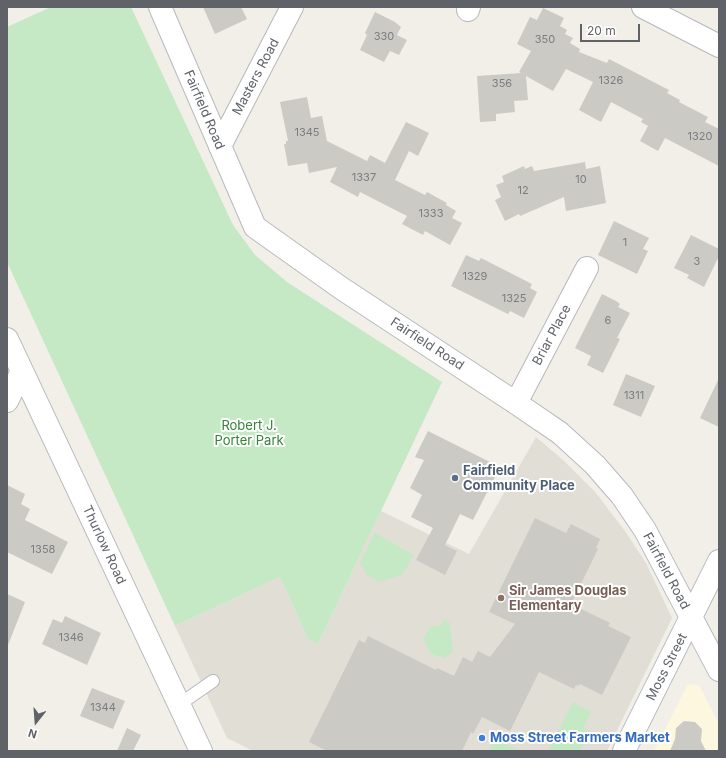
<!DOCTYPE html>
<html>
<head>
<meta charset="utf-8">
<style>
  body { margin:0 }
  #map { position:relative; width:726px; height:758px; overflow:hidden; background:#f1efe8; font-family:Inter,sans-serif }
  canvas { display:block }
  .frame { position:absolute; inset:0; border:8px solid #5f6368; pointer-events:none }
  .north { position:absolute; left:16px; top:702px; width:40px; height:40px; -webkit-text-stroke:3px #fff; paint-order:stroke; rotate:197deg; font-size:11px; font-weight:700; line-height:16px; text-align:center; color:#5f6368 }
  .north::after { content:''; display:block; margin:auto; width:14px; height:18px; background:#5f6368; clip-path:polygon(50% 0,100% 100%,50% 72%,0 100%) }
  .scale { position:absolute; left:580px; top:24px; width:60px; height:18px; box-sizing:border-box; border:2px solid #5f6368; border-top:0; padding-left:5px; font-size:12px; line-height:14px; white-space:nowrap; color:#5f6368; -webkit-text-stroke:3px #fff; paint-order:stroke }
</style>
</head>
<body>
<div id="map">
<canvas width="726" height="758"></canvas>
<div class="frame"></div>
<div class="north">N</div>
<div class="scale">20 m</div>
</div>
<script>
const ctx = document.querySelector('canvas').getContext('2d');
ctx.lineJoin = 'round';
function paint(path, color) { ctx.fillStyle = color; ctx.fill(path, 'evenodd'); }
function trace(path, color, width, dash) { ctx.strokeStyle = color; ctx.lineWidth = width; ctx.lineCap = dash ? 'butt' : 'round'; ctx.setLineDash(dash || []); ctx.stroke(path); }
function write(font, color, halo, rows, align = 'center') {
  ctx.font = font + ' Inter,sans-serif'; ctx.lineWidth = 4; ctx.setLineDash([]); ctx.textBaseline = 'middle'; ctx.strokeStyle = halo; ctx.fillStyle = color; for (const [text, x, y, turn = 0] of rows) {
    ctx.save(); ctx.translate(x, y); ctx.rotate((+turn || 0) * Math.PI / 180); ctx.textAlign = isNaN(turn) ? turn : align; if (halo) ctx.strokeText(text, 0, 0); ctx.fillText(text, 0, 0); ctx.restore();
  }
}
paint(new Path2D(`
  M688 684 699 685 719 725V751H654Z`), '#fef7e0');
paint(new Path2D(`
  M536 437 563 460 596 493 625 531 646 563 672 618 607 751H253L227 738 175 626 280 577 308 639 318 644 381 511 469 554Z`), '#e1ded6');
paint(new Path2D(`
  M51 7H131L233 225 255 255 287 282 442 382 318 644 308 639 280 577 175 626 7 262V27Z
  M375 533 413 555 403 574 379 582 367 575 360 563Z
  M444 619 450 623 453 651 444 658 431 654 423 639 432 625 439 627Z
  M573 702 591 712 583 728 589 732 580 751H552L549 749Z
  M495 739 520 751H489Z`), '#c5e8c5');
paint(new Path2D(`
  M203 7H241L247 19 215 34Z
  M543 8 564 18 560 26 567 30 565 34 573 38 570 43 580 49 579 52 607 63 609 59 669 90 667 93 680 100 679 102 708 117 705 122 719 129V166L665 138 658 151 640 141 648 126 641 122 643 119 611 102 601 122 579 110 593 82 566 69 553 91 526 76 528 100 514 101 515 112 496 114V121L480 122 477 76 521 73 519 72 531 51 517 44 530 17 537 20Z
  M375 12 395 22 401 27 397 35 407 40 399 55 390 51 384 62 360 50 367 35 365 33Z
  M307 97 311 118 322 116 327 141 367 161 370 155 385 163 406 122 429 133 418 156 409 151 395 180 425 195 427 192 447 203 446 205 456 211 452 218 462 223 450 245 425 231 423 235 402 224 407 216 360 192 358 197 330 182 337 167 309 173 307 163 288 166 284 144H286V141H288L280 102Z
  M585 162 586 169 600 166 606 203 566 211 564 197 520 216 519 214 505 221 495 200 501 197 496 185 504 182 502 176 524 166 525 169 532 166 534 171Z
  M614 221 649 238 643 249 648 251 637 274 598 255Z
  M691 235 719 249V256L704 287 687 278 689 275 674 268Z
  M466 255 479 261 481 258 532 284 530 288 537 292 524 318 510 311 508 314 451 286Z
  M602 294 616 301 620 304 618 307 630 313 617 338 620 339 603 373 587 365 591 356 575 348Z
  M626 374 655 386 641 417 613 405Z
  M719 378V427L700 418Z
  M428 431 500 467 473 520 460 514 445 545 457 551 445 575 416 560 433 528 411 517 422 495 410 488 424 460 415 457Z
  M7 485 25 494 21 504 30 509 25 520 68 542 52 574 7 552Z
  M535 518 566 533 571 524 600 539 596 548 598 549 571 604 610 623 608 626 631 637 602 695 580 684 578 686 576 685 574 689 539 672 510 731 482 717 473 734 471 732 462 751H327L309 742 359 640 365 643 368 636 436 670 437 668 454 676 463 657 472 662 478 651 490 657 515 624 489 612Z
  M7 594 25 602 8 645 7 644Z
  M65 616 101 633 87 665 42 644 53 619 62 623Z
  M92 688 125 701 113 729 80 716Z
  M684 721 695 722 702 729 701 741 706 751H670L675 739 676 728Z
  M127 728 141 735 133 751H117Z`), '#cccac5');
const lane = new Path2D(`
  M180 704 213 681`);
const street = new Path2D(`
  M643 7 719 46
  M468 10 469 7
  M220 146 292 7
  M7 339 201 751
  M7 401 22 371
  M516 403 587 268`);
const secondary = new Path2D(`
  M160 7 255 227 341 288 516 403 560 433 595 465 622 496 645 530 719 670
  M624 751 719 561`);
trace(lane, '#b5b8bc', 14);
trace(street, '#b5b8bc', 24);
trace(secondary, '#b6babf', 24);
trace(lane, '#fff', 12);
trace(street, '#fff', 22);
trace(secondary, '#fff', 22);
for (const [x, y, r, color] of [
  [455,478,4,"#5c6f8a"],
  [501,598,4,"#8d6e63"],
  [482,738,4,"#3f7fe0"]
]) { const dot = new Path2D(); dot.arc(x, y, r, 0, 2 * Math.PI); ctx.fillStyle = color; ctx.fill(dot); trace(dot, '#fff', 1.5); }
write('11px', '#7a7d7f', null, [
  ["330",384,37],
  ["350",545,40],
  ["1326",611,81],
  ["356",502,84],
  ["1345",307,133],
  ["1320",700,137],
  ["1337",364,178],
  ["10",581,180],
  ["12",523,191],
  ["1333",431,214],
  ["1",625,243],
  ["3",697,262],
  ["1329",475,277],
  ["1325",514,299],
  ["6",608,321],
  ["1311",634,396],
  ["1358",43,550],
  ["1346",71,638],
  ["1344",103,708]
]);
write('13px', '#5f6368', '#fff', [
  ["Masters Road",256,77,-62],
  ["Fairfield Road",204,110,67],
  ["Briar Place",552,335,-62],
  ["Fairfield Road",427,344,33],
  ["Thurlow Road",104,545,65],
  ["Fairfield Road",666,571,62],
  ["Moss Street",667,667,-63]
]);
write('13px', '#348238', '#fff', [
  ["Robert J.",249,426],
  ["Porter Park",249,441]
]);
write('bold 13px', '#4e5e75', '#fff', [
  ["Fairfield",463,471],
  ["Community Place",463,486]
], 'left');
write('bold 13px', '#785e54', '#fff', [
  ["Sir James Douglas",509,591],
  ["Elementary",509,606]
], 'left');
write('bold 13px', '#366cbe', '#fff', [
  ["Moss Street Farmers Market",490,738]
], 'left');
</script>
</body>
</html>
